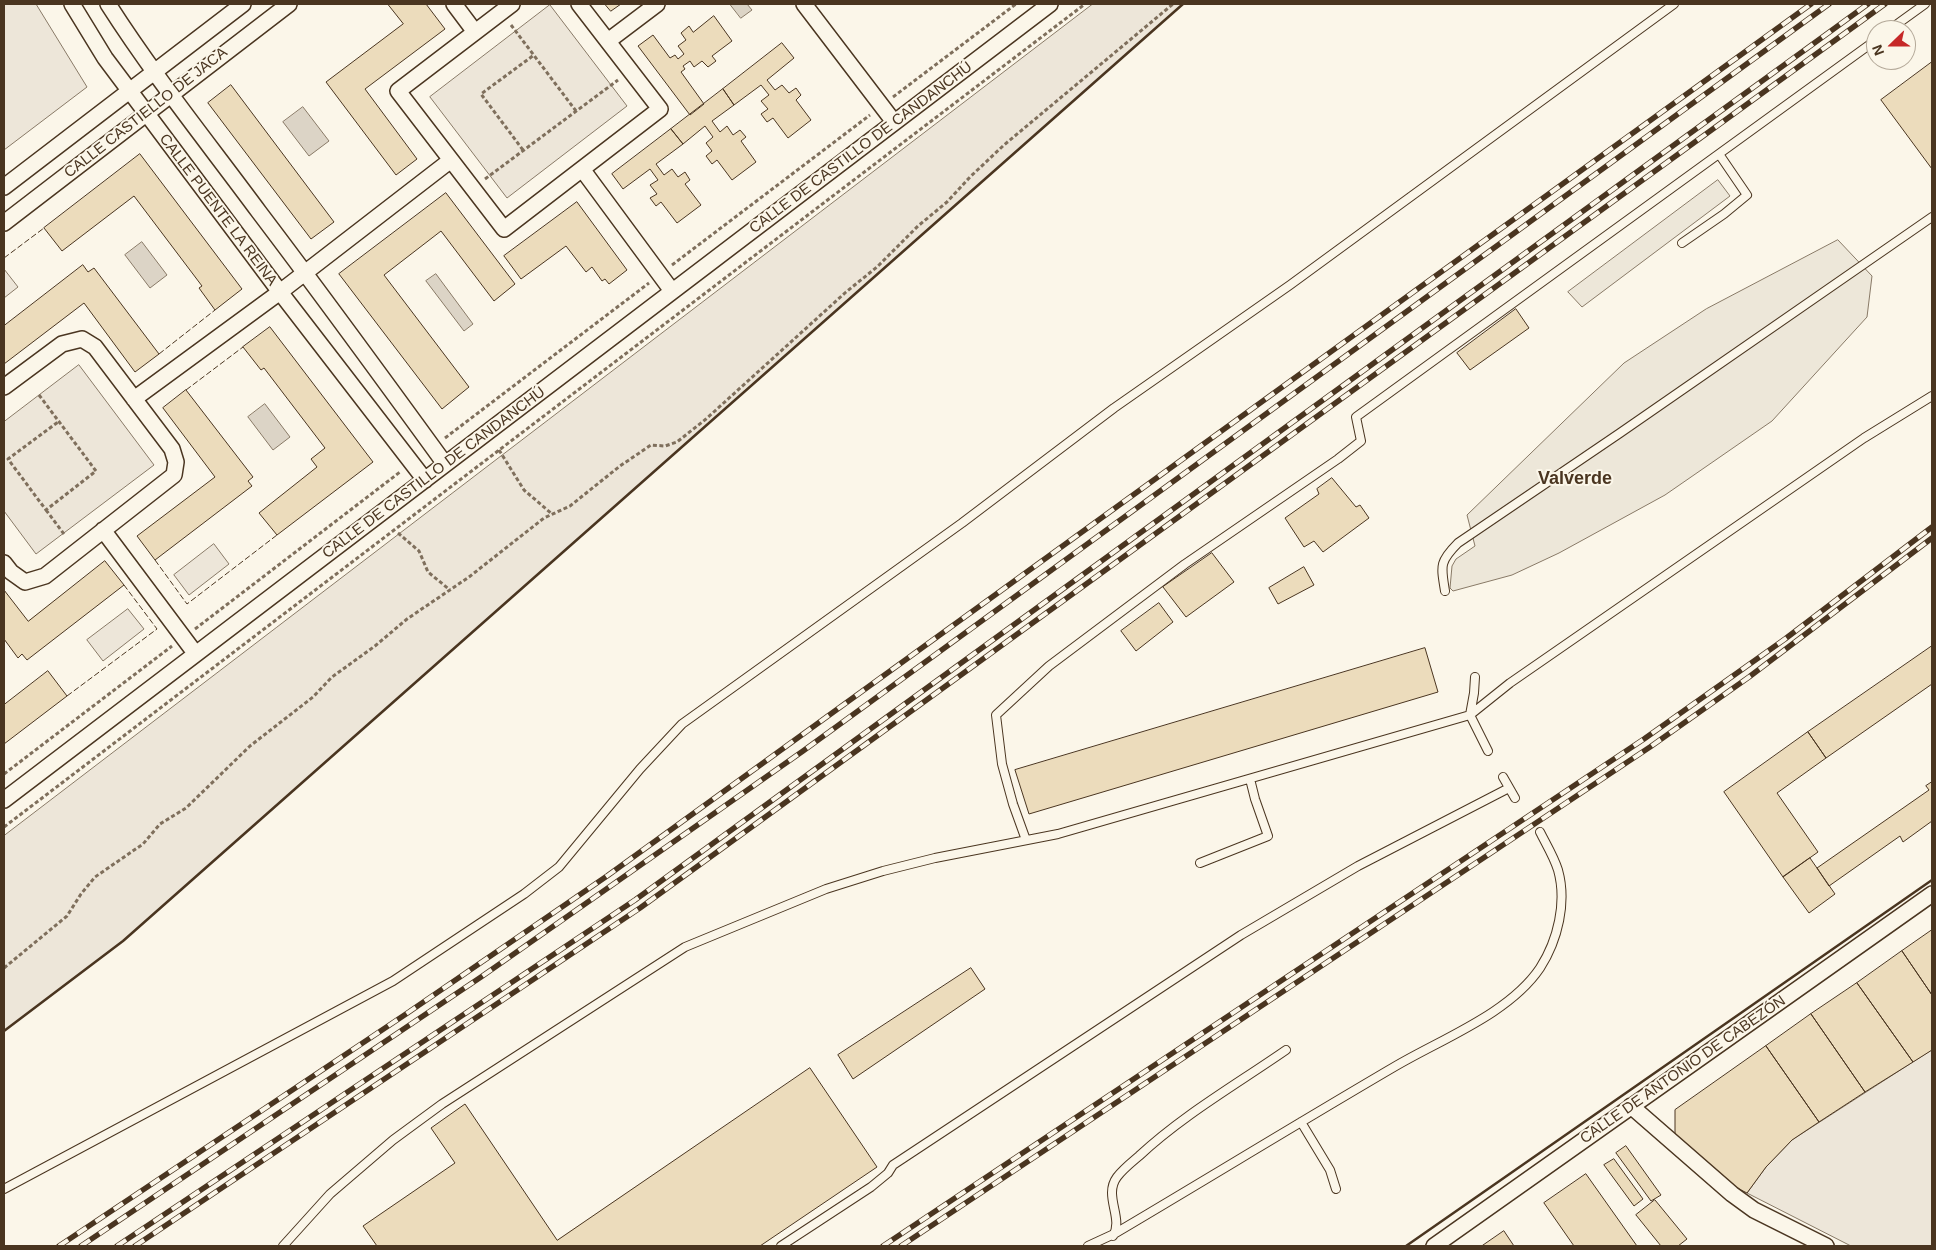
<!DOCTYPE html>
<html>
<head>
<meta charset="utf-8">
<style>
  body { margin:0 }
  #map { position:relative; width:1936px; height:1250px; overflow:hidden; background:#fbf6e9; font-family:Arial,sans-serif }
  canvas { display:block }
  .frame { position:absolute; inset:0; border:5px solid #4a3520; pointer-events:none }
  .north { position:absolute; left:1866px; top:20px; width:50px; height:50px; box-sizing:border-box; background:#fbf6e9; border:1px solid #b4a999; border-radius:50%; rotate:248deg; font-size:14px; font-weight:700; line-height:20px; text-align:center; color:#4a3520 }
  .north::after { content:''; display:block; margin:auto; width:18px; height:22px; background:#c62828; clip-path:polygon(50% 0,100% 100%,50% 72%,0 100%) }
</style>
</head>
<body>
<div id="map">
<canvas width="1936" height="1250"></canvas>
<div class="frame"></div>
<div class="north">N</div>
</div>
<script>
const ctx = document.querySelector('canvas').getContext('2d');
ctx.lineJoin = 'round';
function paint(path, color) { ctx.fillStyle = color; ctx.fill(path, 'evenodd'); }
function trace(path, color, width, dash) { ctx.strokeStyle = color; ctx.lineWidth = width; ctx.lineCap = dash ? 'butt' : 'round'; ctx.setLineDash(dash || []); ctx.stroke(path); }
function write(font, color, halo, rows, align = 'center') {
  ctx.font = font + ' Arial,sans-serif'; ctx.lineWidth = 4; ctx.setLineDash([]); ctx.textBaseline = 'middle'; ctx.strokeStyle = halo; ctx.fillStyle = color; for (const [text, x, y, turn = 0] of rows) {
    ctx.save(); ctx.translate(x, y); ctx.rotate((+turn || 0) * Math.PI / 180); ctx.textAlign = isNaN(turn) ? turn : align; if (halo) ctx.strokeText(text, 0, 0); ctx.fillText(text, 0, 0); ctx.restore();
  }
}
const green = new Path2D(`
  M4 4H36L87 87 4 150Z
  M1093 4H1183L123 941 4 1031V836Z
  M550 5 627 106 507 198 430 97Z
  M4 269 18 287 4 298Z
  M79 365 154 465 36 554 4 511V422Z
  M214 544 229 564 189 595 174 575Z
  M128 609 144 629 103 661 87 640Z
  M1932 1050V1246H1851L1747 1193 1766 1167 1792 1140Z`);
paint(green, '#ede6d9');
trace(green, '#887966', 1);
const parking = new Path2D(`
  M1718 180 1730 196 1582 307 1568 292Z
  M1838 240 1872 276 1867 317 1772 421 1665 495 1559 553 1512 575 1453 591 1450 588 1452 566 1456 559 1475 546 1467 515 1624 363 1706 309Z`);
paint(parking, '#ede7d9');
trace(parking, '#887966', 1);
const water = new Path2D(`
  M730 4H747L752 10 741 18Z
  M303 107 329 141 309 156 283 122Z
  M142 242 167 275 150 288 125 255Z
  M436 274 473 324 464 331 426 281Z
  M265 404 290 437 273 450 248 417Z`);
paint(water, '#dcd4c6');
trace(water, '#887966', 1);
const building = new Path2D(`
  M388 4H426L445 29 365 89 417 159 396 175 326 82 403 24Z
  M605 4H621L611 11Z
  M714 16 732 41 712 56 716 61 708 67 702 61 694 67 690 61 683 66 685 69 681 72 704 104 690 115 638 46 653 35 670 58 675 55 678 59 684 54 678 46 686 40 681 33 689 26 693 32Z
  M782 43 794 58 767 80 775 90 782 85 789 93 796 88 801 95 796 100 811 120 788 138 773 118 767 122 761 114 768 109 761 101 769 95 761 85 734 105 723 89Z
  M1932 62V169L1881 100Z
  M231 85 334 222 311 239 208 103Z
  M723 89 734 105 712 121 720 132 727 126 733 135 740 130 746 137 741 141 756 162 732 180 717 160 712 164 706 156 712 151 706 143 713 137 705 126 683 144 671 129Z
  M671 129 683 144 656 164 664 175 672 169 678 177 685 172 690 180 685 184 701 205 677 223 661 202 656 206 650 198 657 194 650 185 658 180 650 169 623 189 612 174Z
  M140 154 242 289 215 310 199 288 202 286 134 196 62 251 44 228Z
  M446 193 515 284 494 301 441 231 384 275 469 387 442 409 339 274Z
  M577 202 627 270 609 284 605 279 602 281 592 267 586 272 566 246 521 279 504 256Z
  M83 265 88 272 94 268 159 354 135 372 84 303 4 364V326Z
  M1516 309 1529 328 1470 370 1457 353Z
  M270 327 373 462 277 535 259 513 317 467 311 459 325 448 264 368 261 370 243 347Z
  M186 390 253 477 248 481 252 486 155 560 137 536 215 477 163 408Z
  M1332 478 1356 507 1360 505 1369 518 1323 552 1314 541 1304 547 1285 518 1319 494 1317 489Z
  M1212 553 1234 582 1186 617 1163 587Z
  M105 561 124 585 27 660 22 654 18 658 4 639V590L28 621Z
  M1304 567 1314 585 1278 604 1269 588Z
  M1159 603 1173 622 1136 651 1121 631Z
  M1932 646V684L1826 758 1808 732Z
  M1425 648 1438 692 1029 814 1015 770Z
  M48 671 67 696 4 744V705Z
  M1808 732 1826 758 1777 793 1818 852 1783 877 1724 792Z
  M1932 782V821L1903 842 1900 836 1829 886 1817 868 1929 790 1926 786Z
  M1810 858 1835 894 1809 913 1783 877Z
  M1932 930V995L1902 951Z
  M1902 951 1932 995V1050L1913 1062 1857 983Z
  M971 968 985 989 853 1079 838 1055Z
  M1857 983 1913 1062 1865 1092 1811 1014Z
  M1811 1014 1865 1092 1819 1122 1766 1046Z
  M1766 1046 1819 1122 1792 1140 1766 1167 1747 1193 1731 1185 1703 1161 1696 1152 1694 1154 1675 1137V1110Z
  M810 1068 877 1167 760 1246H377L363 1226 455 1163 431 1128 465 1104 557 1240Z
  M1626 1146 1661 1195 1651 1201 1616 1153Z
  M1614 1159 1643 1199 1634 1206 1604 1165Z
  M1586 1174 1637 1246H1574L1544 1203Z
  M1655 1200 1687 1239 1678 1246H1661L1636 1215Z
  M1504 1231 1514 1246H1482Z`);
paint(building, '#ecdcbc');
trace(building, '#4a3520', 1);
const service = new Path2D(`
  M1889 30 1925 4
  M1682 243 1724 214 1747 195 1719 154
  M1445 591C1441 566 1439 562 1458 543L1620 433 1932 217
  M1475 677 1474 693 1470 715 1488 751
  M1503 777 1515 798
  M1026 840 1013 804 1002 764 996 715 1049 666 1185 564 1338 459 1361 441 1356 417 1876 40
  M1200 863 1268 836 1255 799 1250 779
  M1301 1122 1330 1170 1336 1189
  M4 1189 393 981 524 894 559 867 640 769 682 724 962 523 1114 408 1290 285 1674 4
  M1113 1236C1124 1218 1103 1196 1117 1177 1123 1169 1132 1162 1139 1156 1183 1115 1237 1084 1286 1050
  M283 1246 330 1194 393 1140 442 1104 685 947 826 889 883 871 935 858 1058 834 1470 715 1510 683 1864 438 1932 396
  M781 1246 871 1187 888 1173 893 1165 1241 935 1358 866 1509 788
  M1088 1246 1114 1234C1207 1179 1300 1122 1394 1067 1441 1039 1509 1014 1540 968 1558 940 1567 902 1558 870 1554 857 1546 844 1540 832`);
const minor = new Path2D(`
  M72 4 105 58 147 114 280 292 425 480
  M108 4C154 76 208 143 259 212 322 295 384 380 445 464
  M454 4 475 32
  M512 4 398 91 504 229 660 109 579 4
  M804 4 894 122
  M608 41 657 4
  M582 169 672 291
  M4 187 243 4
  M4 223 289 4
  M4 387 62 344 82 339 95 347 172 449 176 462 174 475 45 576 25 582 11 572 4 563
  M134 399 280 292 451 160
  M103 530 195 653
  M4 800 1050 4
  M1631 1106 1732 1194 1754 1210 1826 1246
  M1434 1246 1932 894`);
trace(service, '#4a3520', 10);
trace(minor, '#4a3520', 18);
trace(new Path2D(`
  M511 25 576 111
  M893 97 1016 4
  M523 150 481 94 534 55
  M485 179 618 80
  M672 265 870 115
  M39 395 96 471 46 510 8 459 58 422
  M445 438 649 283
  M499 450 524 490 552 514
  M46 510 64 534
  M398 533 419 551 428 572 450 590
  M195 629 400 472
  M4 774 172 646
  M4 827 1085 4
  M4 968 67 916 81 894 95 877 143 844 160 824 186 808 250 746 313 697 332 677 375 646 407 619 469 577 544 518 570 506 620 466 651 445 665 446 677 442 706 419 846 292 877 267 918 226 947 202 970 177 1004 145 1173 4`), '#7f6f5c', 3, [4, 2.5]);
trace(service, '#fbf6e9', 8);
trace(minor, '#fbf6e9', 15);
const rail = new Path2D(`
  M59 1246 406 1014 607 876 1811 4
  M81 1246 481 977 803 751 1829 4
  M117 1246 635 900 1868 4
  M135 1246 640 908 1885 4
  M883 1246 1644 739 1785 639 1932 527
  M901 1246 1650 747 1749 677 1932 538`);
trace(rail, '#4a3520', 5.5);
trace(rail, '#fbf6e9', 4, [11]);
trace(new Path2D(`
  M4 258 44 228
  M159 354 215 310
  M186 390 243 347
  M155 560 187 604 277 535
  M67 696 157 629 124 585`), '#4a3520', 1, [6, 2.5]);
trace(new Path2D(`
  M4 1031 123 941 1183 4
  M1406 1246 1932 880`), '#4a3520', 2.5);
write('15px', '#4a3520', '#fbf6e9', [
  ["CALLE CASTIELLO DE JACA",146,113,-38],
  ["CALLE DE CASTILLO DE CANDANCHÚ",861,148,-37],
  ["CALLE PUENTE LA REINA",218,210,53],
  ["CALLE DE CASTILLO DE CANDANCHÚ",434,473,-37],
  ["CALLE DE ANTONIO DE CABEZÓN",1683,1070,-35]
]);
write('bold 18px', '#4a3520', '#fbf6e9', [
  ["Valverde",1575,479]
]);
</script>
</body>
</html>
